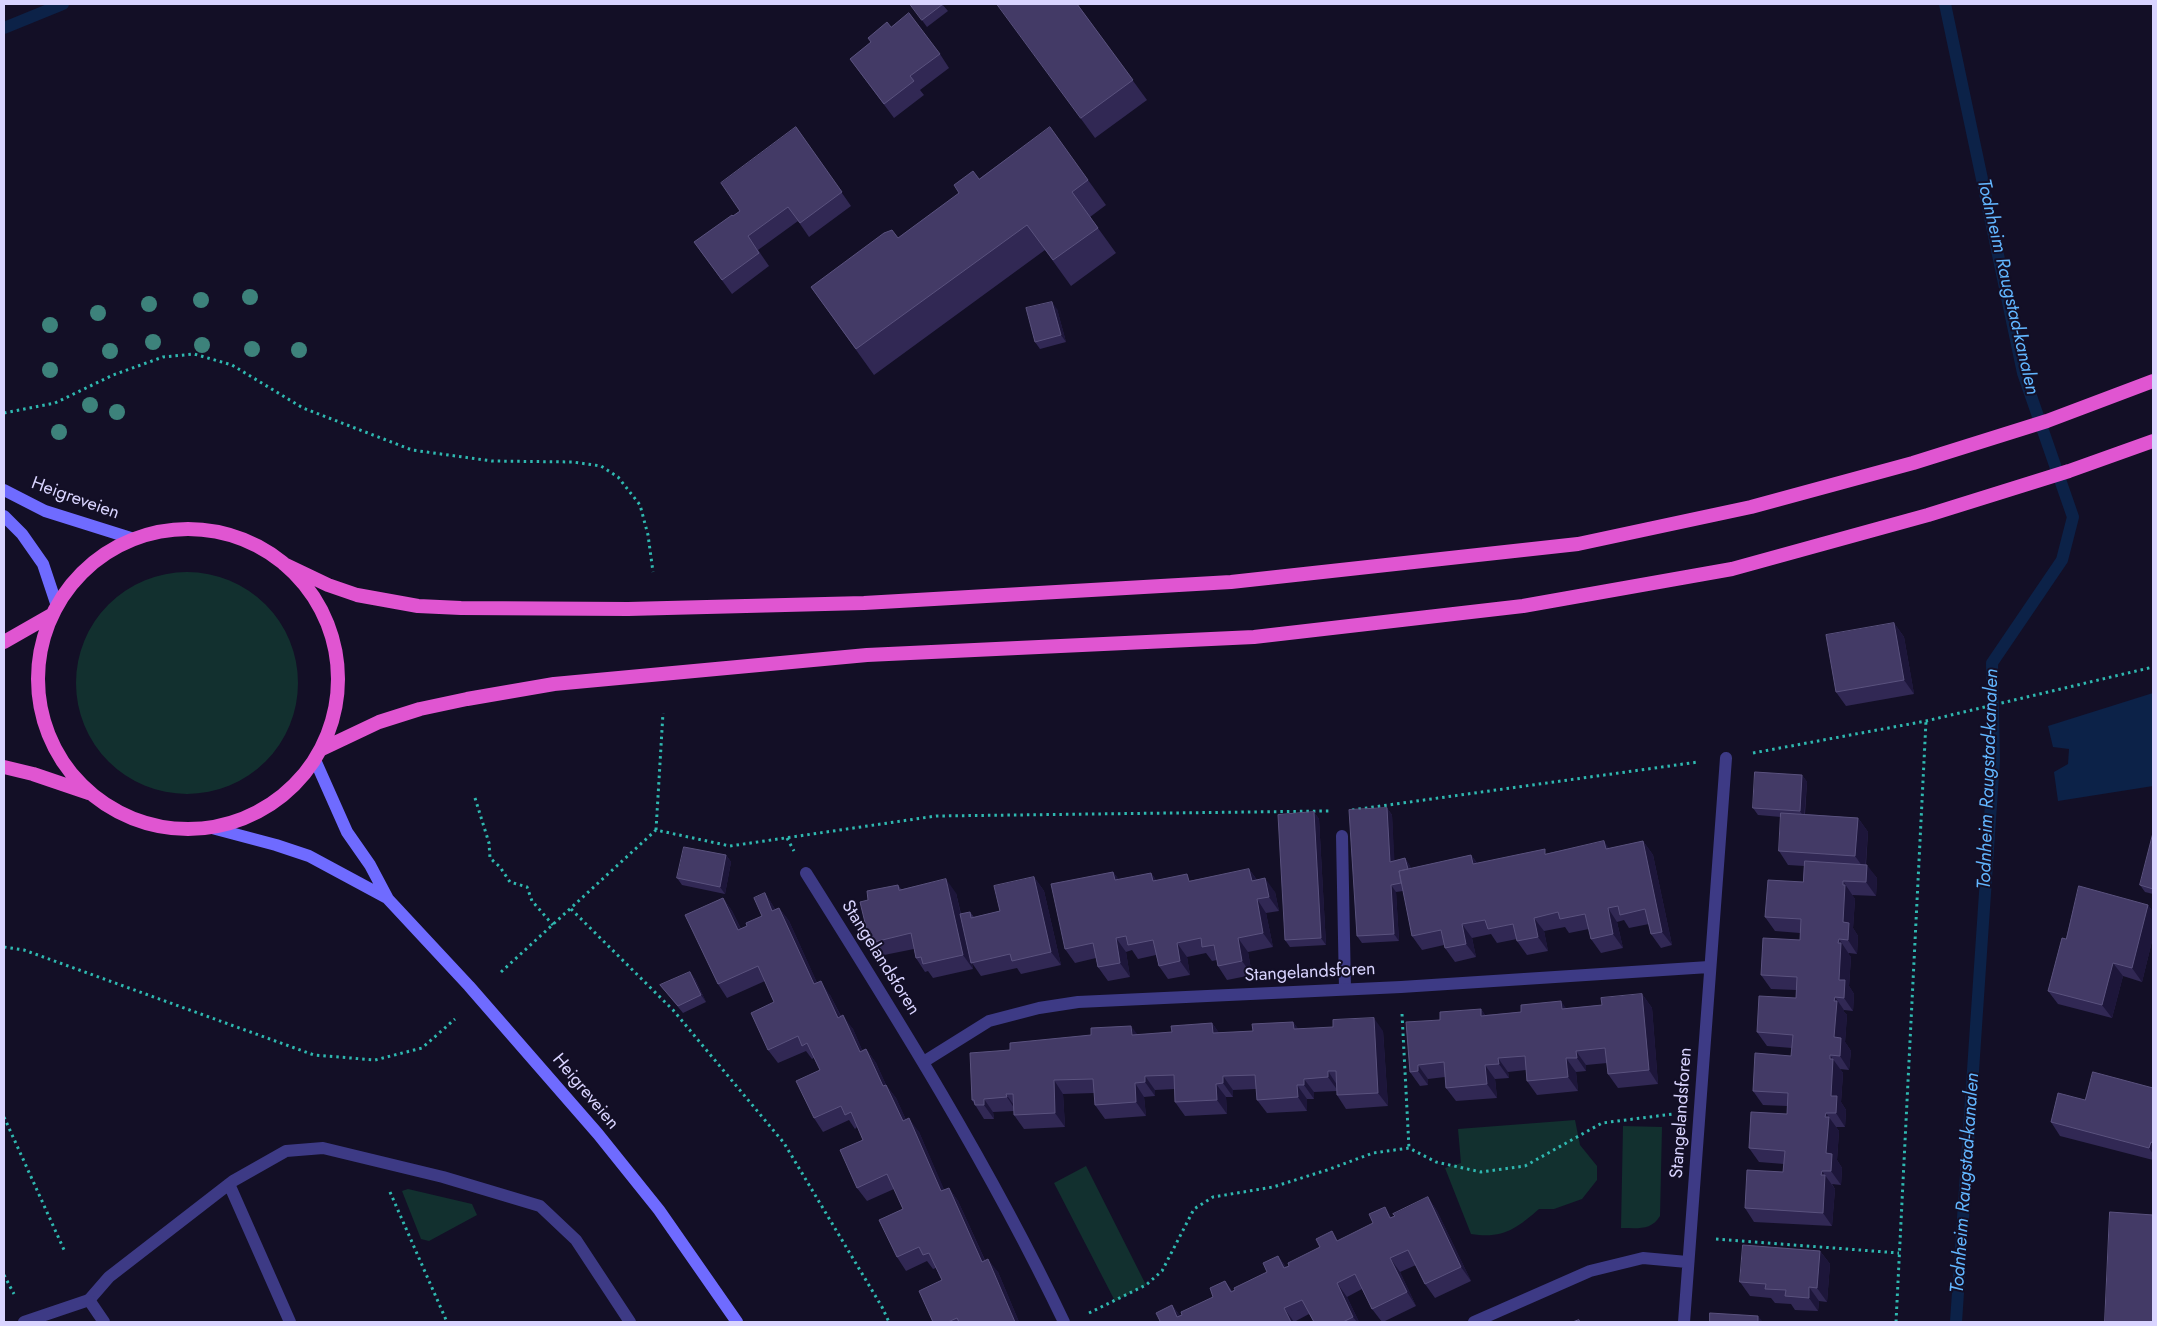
<!DOCTYPE html>
<html>
<head>
<meta charset="utf-8">
<style>
  body { margin:0 }
  #map { position:relative; width:2157px; height:1326px; overflow:hidden; background:#130f26; font-family:Jost,sans-serif }
  canvas { display:block }
  .frame { position:absolute; inset:0; border:5px solid #d9d4ff; pointer-events:none }
</style>
</head>
<body>
<div id="map">
<canvas width="2157" height="1326"></canvas>
<div class="frame"></div>
</div>
<script>
const ctx = document.querySelector('canvas').getContext('2d');
ctx.lineJoin = 'round';
function paint(path, color) { ctx.fillStyle = color; ctx.fill(path, 'evenodd'); }
function trace(path, color, width, dash) { ctx.strokeStyle = color; ctx.lineWidth = width; ctx.lineCap = dash ? 'butt' : 'round'; ctx.setLineDash(dash || []); ctx.stroke(path); }
function write(font, color, halo, rows, align = 'center') {
  ctx.font = font + ' Jost,sans-serif'; ctx.lineWidth = 4; ctx.setLineDash([]); ctx.textBaseline = 'middle'; ctx.strokeStyle = halo; ctx.fillStyle = color; for (const [text, x, y, turn = 0] of rows) {
    ctx.save(); ctx.translate(x, y); ctx.rotate((+turn || 0) * Math.PI / 180); ctx.textAlign = isNaN(turn) ? turn : align; if (halo) ctx.strokeText(text, 0, 0); ctx.fillText(text, 0, 0); ctx.restore();
  }
}
paint(new Path2D(`
  M76 683a111 111 0 1 1 222 0a111 111 0 1 1-222 0Z
  M1575 1120 1580 1145 1597 1166V1180L1582 1199 1554 1209H1539C1516 1229 1503 1239 1471 1234L1445 1168 1461 1163 1458 1129Z
  M1623 1126 1662 1127 1660 1216C1651 1231 1637 1228 1621 1228Z
  M1086 1166 1146 1285 1115 1301 1054 1183Z
  M408 1189 472 1204 477 1215 429 1241 421 1239 402 1191Z`), '#12302f');
paint(new Path2D(`
  M2153 693V786L2058 801 2054 772 2068 764 2069 749 2053 747 2048 726Z`), '#0c2248');
trace(new Path2D(`
  M1945 4 2023 373 2073 517 2062 560 1992 663 1994 760 1956 1322
  M4 28 63 4`), '#0c2248', 12);
trace(new Path2D(`
  M4 413 55 403 113 375 163 357 194 354 232 365 303 408 412 450 492 461 573 462 601 466 618 477 640 505 648 535 653 572
  M1753 753 1926 721 2153 667
  M475 798 489 843 490 858 500 867 510 882 527 887 532 901 553 925
  M1352 810 1698 762
  M656 830 663 713
  M787 838 794 851
  M571 909 673 1010 784 1143 882 1307 889 1322
  M4 947 24 950 314 1055 375 1060 422 1048 455 1019
  M501 972 656 830 730 846 936 816 1329 811
  M1402 1014 1409 1148
  M4 1117 65 1252
  M390 1192 447 1322
  M1716 1239 1899 1253
  M4 1275 14 1294
  M1089 1313 1146 1285 1162 1271 1194 1209 1213 1197 1273 1187 1327 1170 1373 1153 1409 1148 1436 1162 1481 1172 1525 1166 1602 1123 1673 1114
  M1896 1322 1926 721`), '#2fb8b0', 3, [2.5, 4]);
trace(new Path2D(`
  M1342 836 1345 989
  M229 1184 290 1322
  M89 1300 109 1277 233 1181 286 1151 323 1148 443 1177 540 1206 576 1240 630 1322`), '#3d3a85', 12);
trace(new Path2D(`
  M806 873C899 1021 989 1165 1064 1322
  M925 1061 989 1021 1039 1008 1078 1002 1401 987 1709 967
  M24 1322 89 1300 104 1322
  M1474 1322 1590 1271 1643 1258 1687 1262
  M1684 1322 1726 758`), '#3d3a85', 12);
trace(new Path2D(`
  M4 490 45 511 134 539
  M4 516 22 534 43 564 57 606
  M315 760 347 832 370 865 388 899 469 986 598 1134 659 1210 737 1322
  M212 828 276 845 309 856 387 898`), '#6f6bff', 12);
trace(new Path2D(`
  M38 679a150 150 0 1 1 300 0a150 150 0 1 1-300 0Z
  M284 564 328 585 357 595 418 606 461 608 628 609 864 603 1231 582 1578 544 1751 507 1913 463 2047 421 2153 381
  M4 642 53 614
  M322 749 379 722 420 709 467 699 554 684 867 655 1254 637 1523 606 1732 569 1928 515 2069 471 2153 441
  M4 767 33 774 89 793`), '#e055d1', 14);
ctx.fillStyle = '#3d827b';
for (const [x, y] of [
  [250,297],
  [201,300],
  [149,304],
  [98,313],
  [50,325],
  [153,342],
  [202,345],
  [252,349],
  [299,350],
  [110,351],
  [50,370],
  [90,405],
  [117,412],
  [59,432]
]) { ctx.beginPath(); ctx.arc(x, y, 8, 0, 2 * Math.PI); ctx.fill(); }
paint(new Path2D(`
  M910 4H942L948 11 927 27Z
  M997 4H1077L1147 100 1095 138Z
  M891 27 940 54 949 68 920 90 924 95 894 118 850 59Z
  M796 127 851 206 809 237 798 221 758 250 769 266 732 294 694 242 740 211Z
  M979 179 1088 180 1106 205 1090 217 1116 253 1071 286 1045 250 874 375 811 287 898 238Z
  M1057 309 1066 342 1040 349 1035 342Z
  M1894 623 1904 637 1914 694 1846 706 1836 692Z
  M1802 775 1807 782 1805 814 1858 818 1868 832 1866 865 1877 878 1876 896 1852 895 1855 899 1853 928 1858 936 1857 954 1849 953 1848 954 1851 957 1849 986 1854 994 1853 1011 1844 1010V1012L1847 1015 1845 1042 1851 1051 1849 1070 1840 1069 1843 1073 1841 1102 1846 1110 1845 1127H1836L1839 1131 1837 1160 1842 1168 1841 1185 1832 1184 1835 1189 1832 1226 1754 1222 1745 1208 1783 1172 1784 1164 1759 1162 1749 1148 1787 1114V1106L1763 1105 1753 1091 1791 1056 1792 1048 1767 1046 1757 1032 1796 998V990L1771 989 1761 975 1800 940V933L1775 931 1765 917 1803 882 1804 866 1788 865 1779 851 1781 817 1758 815 1753 808Z
  M1387 808 1392 815 1394 861 1405 858 1410 866 1411 869 1471 855 1477 863 1548 854 1609 849 1643 841 1653 855 1672 945 1661 948 1651 934 1649 924 1629 928 1624 920 1617 922 1623 948 1601 953 1591 939 1589 929 1569 933 1565 927 1544 931 1548 951 1527 955 1517 941V939L1497 943 1491 934 1472 938 1476 957 1455 962 1445 948 1444 945 1422 950 1412 936 1403 891 1396 892 1399 941 1362 943 1357 936Z
  M1314 812 1319 819 1326 945 1290 947 1285 940Z
  M2153 833V894L2145 892 2140 885Z
  M726 855 731 862 725 894 682 885 677 878Z
  M1249 869 1257 880 1275 892 1279 911 1266 913 1273 947 1248 952 1252 975 1227 980 1218 966 1217 960 1212 961 1206 953 1187 957 1190 975 1168 979 1159 966 1156 955 1138 959 1132 950 1126 952 1130 977 1108 981 1098 967 1096 958 1075 963 1065 949 1113 872 1119 880 1151 873 1156 880 1192 881Z
  M1034 877 1044 891 1061 965 1021 974 1017 968 981 976 972 963 973 969 933 978 928 971 925 972 916 958 914 949 879 956 870 943 868 900 898 885 901 889 956 893 961 914 970 912 974 917 1000 911Z
  M765 893 775 909 779 908 789 921 817 983 830 995 841 1016 853 1029 862 1050 866 1049 876 1063 886 1085 896 1098 906 1120 919 1132 944 1190 949 1188 958 1201 985 1260 998 1272 1019 1322H933L942 1280 936 1268 933 1269 927 1261 906 1271 897 1257 903 1209 894 1189 867 1201 857 1188 863 1140 857 1127 855 1129 849 1120 823 1132 814 1118 820 1070 814 1058 812 1059 806 1051 778 1063 768 1050 774 1002 765 981 727 998 718 984 723 898 732 911 741 929 747 926 762 916Z
  M2148 905 2153 912V937L2142 982 2123 976 2112 1018 2058 1004 2048 991 2066 939Z
  M690 972 695 979 706 1002 683 1013 660 985Z
  M1642 994 1652 1008 1658 1084 1618 1088 1608 1074 1607 1063 1586 1065V1071L1576 1072 1578 1091 1537 1095 1527 1081 1526 1070 1508 1072 1509 1078 1495 1079 1497 1098 1456 1101 1446 1088 1445 1077 1428 1079V1085L1420 1086 1410 1072 1440 1020 1481 1009 1485 1015 1602 1005Z
  M1293 1022 1298 1029 1383 1031 1388 1106 1346 1109 1337 1095V1091L1314 1092V1099H1307V1111L1267 1113 1257 1100 1256 1089 1233 1090V1097H1226L1227 1114 1185 1116 1175 1102V1089L1155 1090V1096L1144 1097 1146 1116 1105 1119 1095 1105 1094 1093 1063 1094 1065 1127 1024 1129 1014 1115V1111L993 1112 994 1119H984L972 1100 1010 1050 1138 1035 1172 1032 1212 1023 1219 1033 1253 1031Z
  M2153 1088V1160L2060 1136 2051 1122 2085 1100Z
  M1428 1197 1437 1211 1471 1281 1435 1298 1425 1284 1416 1265 1400 1272 1416 1306 1383 1322H1382L1372 1309 1362 1289 1347 1297 1359 1322H1314L1309 1314 1294 1322H1158L1160 1321 1172 1305 1180 1316 1213 1297 1225 1281 1232 1291 1267 1272 1278 1256 1286 1267 1338 1241 1392 1217Z
  M1820 1251 1830 1264 1827 1302 1819 1301 1818 1311 1795 1310 1791 1304 1775 1303 1771 1298 1750 1296 1740 1282Z`), '#312854');
paint(new Path2D(`
  M1052 302 1057 309 1066 342 1061 335Z
  M1894 623 1904 637 1914 694 1904 680Z
  M1802 775 1807 782 1804 818 1800 811Z
  M1387 808 1392 815 1395 869 1390 862Z
  M1314 812 1319 819 1326 945 1321 938Z
  M1858 818 1868 832 1865 870 1855 856Z
  M1604 841 1614 855 1606 849Z
  M1643 841 1653 855 1672 945 1662 932Z
  M726 855 731 862 725 894 720 887Z
  M1471 855 1481 869 1473 864Z
  M1405 858 1410 866 1415 884 1410 877Z
  M1867 865 1877 878 1876 896 1866 882Z
  M1249 869 1259 883 1252 881Z
  M1113 872 1123 885 1115 880Z
  M1151 873 1161 887 1153 881Z
  M1034 877 1044 891 1061 965 1051 952Z
  M1265 878 1275 892 1279 911 1269 897Z
  M946 879 956 893 973 969 963 955Z
  M1843 881 1855 899 1853 928 1858 936 1857 954 1848 940 1843 922Z
  M1391 885 1396 892 1399 941 1394 934Z
  M765 893 774 907 782 925 772 911Z
  M723 898 732 911 748 944 738 930Z
  M1257 899 1266 913 1273 947 1263 933Z
  M2148 905 2153 912V937L2142 982 2132 968Z
  M779 908 789 921 824 998 814 984Z
  M1608 908 1617 922 1623 948 1613 934Z
  M1534 918 1544 931 1548 951 1538 937Z
  M1462 924 1472 938 1476 957 1466 944Z
  M1116 938 1126 952 1130 977 1120 963Z
  M1238 938 1248 952 1252 975 1242 961Z
  M1839 939 1851 957 1849 986 1854 994 1853 1011 1844 998 1839 980 1838 943Z
  M1177 943 1187 957 1190 975 1180 961Z
  M2113 963 2123 976 2112 1018 2102 1005Z
  M690 972 695 979 706 1002 701 995Z
  M821 981 830 995 848 1031 838 1018Z
  M1642 994 1652 1008 1658 1084 1649 1070Z
  M1835 997 1844 1010V1012L1847 1015 1845 1042 1851 1051 1849 1070 1840 1056 1834 1037Z
  M1561 1001 1571 1015 1562 1009Z
  M1481 1009 1490 1023 1481 1016Z
  M843 1015 853 1029 869 1066 860 1052Z
  M1374 1018 1383 1031 1388 1106 1378 1093Z
  M1293 1022 1303 1035 1294 1029Z
  M1212 1023 1222 1037 1213 1033Z
  M1131 1026 1141 1039 1132 1035Z
  M866 1049 876 1063 893 1100 883 1086Z
  M1576 1051 1586 1065V1071L1577 1058Z
  M1830 1055 1843 1073 1841 1102 1846 1110 1845 1127 1836 1113 1831 1096Z
  M1498 1058 1508 1072 1509 1078 1499 1064Z
  M1566 1058 1576 1072 1578 1091 1568 1077Z
  M1418 1065 1428 1079V1085L1418 1071Z
  M1485 1065 1495 1079 1497 1098 1487 1084Z
  M1328 1071 1337 1085 1338 1091 1328 1077Z
  M1145 1076 1155 1090V1096L1145 1082Z
  M1223 1076 1233 1090V1097L1223 1083Z
  M1304 1079 1314 1092V1099L1304 1085Z
  M1054 1080 1063 1094 1065 1127 1055 1113Z
  M1135 1083 1144 1097 1146 1116 1136 1102Z
  M1216 1084 1226 1097 1227 1114 1217 1100Z
  M886 1085 896 1098 913 1135 903 1121Z
  M1297 1085 1307 1099V1111L1298 1097Z
  M1006 1094 1016 1108V1111L1007 1097Z
  M984 1099 993 1112 994 1119 984 1105Z
  M1826 1113 1839 1131 1837 1160 1842 1168 1841 1185 1831 1171 1826 1153 1825 1117Z
  M909 1118 919 1132 951 1205 941 1191Z
  M2151 1142 2153 1145V1154L2149 1148Z
  M1822 1171 1835 1189 1832 1226 1823 1213 1821 1175Z
  M949 1188 958 1201 992 1276 982 1262Z
  M1428 1197 1437 1211 1471 1281 1461 1267Z
  M1385 1207 1394 1221 1390 1218Z
  M1820 1251 1830 1264 1827 1302 1817 1288Z
  M1278 1256 1288 1270 1284 1268Z
  M1390 1258 1400 1272 1416 1306 1407 1292Z
  M988 1259 998 1272 1019 1322H1015Z
  M1337 1283 1347 1297 1359 1322H1357L1353 1317Z
  M1809 1287 1819 1301 1818 1311 1809 1298Z
  M1172 1305 1182 1319 1177 1317Z
  M1284 1308 1294 1322H1291Z
  M1758 1316 1763 1322H1758Z`), '#1d163a');
const building = new Path2D(`
  M910 4H943L922 20Z
  M997 4H1077L1133 80 1081 118Z
  M909 13 940 54 910 76 914 81 884 104 850 59 871 42 868 38 887 22 891 27Z
  M796 127 842 192 800 223 788 207 748 236 759 253 722 280 694 242 732 215 733 216 740 211 721 183Z
  M1050 127 1088 180 1072 192 1098 228 1053 260 1027 225 856 349 811 287 884 233 892 230 898 238 959 193 954 185 973 171 979 179Z
  M1052 302 1061 335 1035 342 1026 308Z
  M1894 623 1904 680 1836 692 1826 635Z
  M1755 772 1802 775 1800 811 1753 808Z
  M1387 808 1390 862 1405 858 1408 869 1399 871 1401 883 1391 885 1394 934 1357 936 1349 810Z
  M1314 812 1321 938 1285 940 1278 815Z
  M1781 813 1858 818 1855 856 1779 851Z
  M2153 833V889L2140 885Z
  M1604 841 1606 849 1643 841 1662 932 1651 934 1645 909 1620 915 1618 906 1608 908 1613 934 1591 939 1585 914 1560 919 1558 912 1534 918 1538 937 1517 941 1513 924 1488 929 1485 920 1462 924 1466 944 1445 948 1441 930 1412 936 1399 871 1471 855 1473 864 1545 849V854Z
  M684 847 726 855 720 887 677 878Z
  M1805 861 1867 865 1866 882 1843 881V885H1845L1843 922 1849 923 1848 940 1839 939 1838 943H1841L1839 980H1845L1844 998 1835 997 1834 1001H1837L1834 1037 1841 1038 1840 1056 1830 1055V1059H1833L1831 1096H1837L1836 1113H1826L1825 1117H1829L1826 1153 1832 1154 1831 1171H1822L1821 1175H1825L1823 1213 1745 1208 1747 1170 1783 1172 1785 1151 1749 1148 1751 1112 1787 1114 1788 1093 1753 1091 1755 1053 1791 1056 1793 1035 1757 1032 1759 996 1796 998 1797 977 1761 975 1763 938 1800 940 1801 919 1765 917 1768 880 1803 882Z
  M1249 869 1252 881 1265 878 1269 897 1257 899 1263 933 1238 938 1242 961 1218 966 1214 945 1202 947 1201 938 1177 943 1180 961 1159 966 1153 940 1128 945 1126 936 1116 938 1120 963 1098 967 1093 943 1065 949 1051 884 1113 872 1115 880 1151 873 1153 881 1187 874 1189 881Z
  M1034 877 1051 952 1012 961 1010 954 971 963 960 914 970 912 971 918 1000 911 994 886Z
  M946 879 963 955 923 964 921 957 916 958 911 933 870 943 860 902 868 900 867 891 898 885 899 890Z
  M2079 886 2148 905 2132 968 2113 963 2102 1005 2048 991 2062 938 2066 939Z
  M765 893 772 911 779 908 814 984 821 981 838 1018 843 1015 860 1052 866 1049 883 1086 886 1085 903 1121 909 1118 941 1191 949 1188 982 1262 988 1259 1015 1322H959L957 1318 948 1322H933L919 1291 942 1280 929 1253 923 1255 919 1247 897 1257 879 1220 903 1209 887 1174 857 1188 840 1150 863 1140 851 1112 845 1115 841 1106 814 1118 796 1081 820 1070 807 1043 802 1046 798 1036 768 1050 751 1013 774 1002 758 966 718 984 685 915 723 898 738 930 747 926 746 923 762 916 754 898Z
  M690 972 701 995 678 1006 660 985Z
  M1642 994 1649 1070 1608 1074 1605 1048 1576 1051 1577 1058H1566L1568 1077 1527 1081 1525 1056 1498 1058 1499 1064 1485 1065 1487 1084 1446 1088 1444 1062 1418 1065V1071L1410 1072 1406 1022 1440 1020V1012L1481 1009V1016L1521 1012V1005L1561 1001 1562 1009 1602 1005 1601 998Z
  M1374 1018 1378 1093 1337 1095 1336 1071H1328V1077L1304 1079V1085H1297L1298 1097 1257 1100 1255 1075 1223 1076V1083L1216 1084 1217 1100 1175 1102 1174 1075 1145 1076V1082L1135 1083 1136 1102 1095 1105 1093 1079 1054 1080 1055 1113 1014 1115 1013 1094H1006L1007 1097 984 1099V1105H975L974 1100H972L970 1053 1010 1050V1043L1091 1035V1028L1131 1026 1132 1035 1172 1032 1171 1026 1212 1023 1213 1033 1253 1031 1252 1024 1293 1022 1294 1029 1333 1027V1020Z
  M2093 1072 2153 1088V1143L2151 1142 2149 1148 2051 1122 2058 1093 2085 1100Z
  M1428 1197 1461 1267 1425 1284 1408 1250 1390 1258 1407 1292 1372 1309 1355 1274 1337 1283 1353 1317 1343 1322H1314L1302 1300 1284 1308 1291 1322H1158L1160 1321 1156 1313 1172 1305 1177 1317 1182 1315 1181 1312 1213 1297 1210 1288 1225 1281 1231 1292 1235 1290 1234 1288 1267 1272 1263 1263 1278 1256 1284 1268 1289 1266 1288 1263 1320 1247 1316 1239 1332 1231 1337 1241 1373 1223 1369 1214 1385 1207 1390 1218 1395 1216 1393 1214Z
  M2110 1212 2153 1215V1322H2105Z
  M1743 1245 1820 1251 1817 1288 1809 1287V1298L1785 1296 1786 1290 1765 1289 1766 1284 1740 1282Z
  M1710 1313 1758 1316V1322H1710Z
  M1579 1320 1580 1322H1573Z`);
paint(building, '#433a66');
trace(building, '#5a527e', 1);
write('18px', '#d9d4ff', '#130f26', [
  ["Heigreveien",75,499,20],
  ["Stangelandsforen",880,958,58],
  ["Stangelandsforen",1310,973,-3],
  ["Heigreveien",585,1092,50],
  ["Stangelandsforen",1682,1113,-86]
]);
write('italic 19px', '#62b6ff', '#130f26', [
  ["Todnheim Raugstad-kanalen",2007,287,77],
  ["Todnheim Raugstad-kanalen",1989,779,-88],
  ["Todnheim Raugstad-kanalen",1966,1183,-86]
]);
</script>
</body>
</html>
